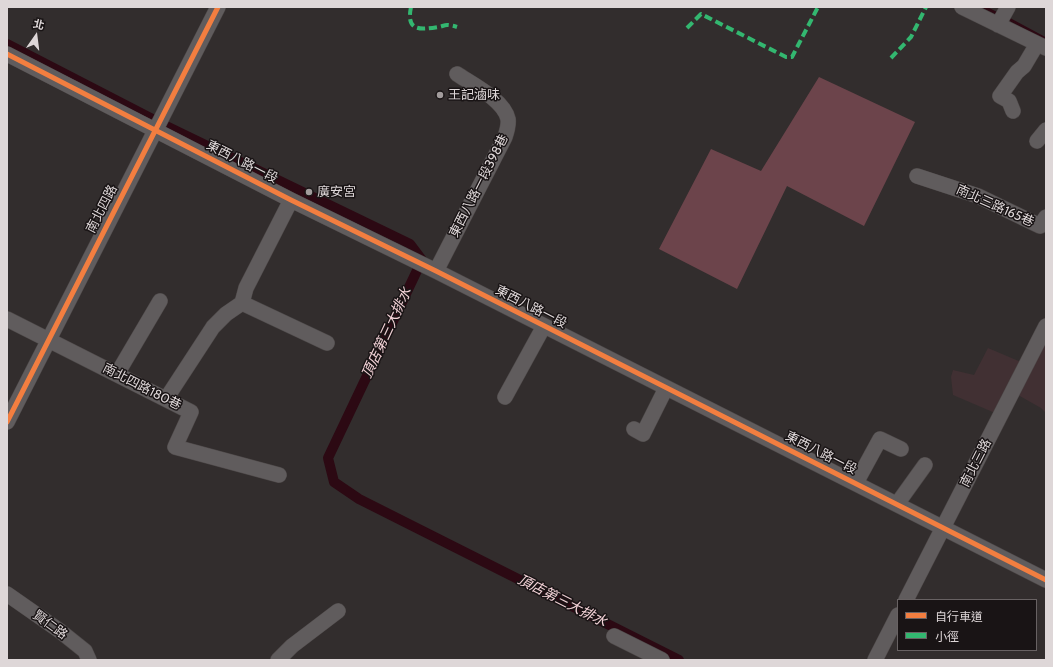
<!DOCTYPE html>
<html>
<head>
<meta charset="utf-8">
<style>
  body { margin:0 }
  #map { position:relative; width:1053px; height:667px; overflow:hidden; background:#322d2d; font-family:Cabin,"Noto Sans TC",sans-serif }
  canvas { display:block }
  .frame { position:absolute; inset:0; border:8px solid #ded7d8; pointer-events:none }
  .legend { position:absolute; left:897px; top:599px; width:140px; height:52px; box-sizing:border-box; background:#191415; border:1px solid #686263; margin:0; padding:5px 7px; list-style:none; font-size:12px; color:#ded7d8 }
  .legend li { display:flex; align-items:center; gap:8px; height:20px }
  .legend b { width:20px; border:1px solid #686263 }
  .north { position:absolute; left:16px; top:16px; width:40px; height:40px; -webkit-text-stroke:3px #191415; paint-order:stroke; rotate:14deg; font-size:11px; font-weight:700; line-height:16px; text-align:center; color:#ded7d8 }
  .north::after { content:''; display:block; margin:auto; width:14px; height:18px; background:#ded7d8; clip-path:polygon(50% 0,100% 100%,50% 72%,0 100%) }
</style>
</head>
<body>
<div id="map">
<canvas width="1053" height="667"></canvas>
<div class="frame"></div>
<ul class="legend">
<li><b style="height:5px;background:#f27e40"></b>自行車道</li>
<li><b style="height:5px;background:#33b770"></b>小徑</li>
</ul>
<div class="north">北</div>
</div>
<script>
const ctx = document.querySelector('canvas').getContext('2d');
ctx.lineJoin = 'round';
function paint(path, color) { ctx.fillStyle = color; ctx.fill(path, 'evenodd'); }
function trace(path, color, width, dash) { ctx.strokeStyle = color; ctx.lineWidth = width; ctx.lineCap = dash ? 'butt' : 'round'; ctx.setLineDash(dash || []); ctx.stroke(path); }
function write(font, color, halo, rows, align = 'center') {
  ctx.font = font + ' Cabin,"Noto Sans TC",sans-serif'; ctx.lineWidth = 3; ctx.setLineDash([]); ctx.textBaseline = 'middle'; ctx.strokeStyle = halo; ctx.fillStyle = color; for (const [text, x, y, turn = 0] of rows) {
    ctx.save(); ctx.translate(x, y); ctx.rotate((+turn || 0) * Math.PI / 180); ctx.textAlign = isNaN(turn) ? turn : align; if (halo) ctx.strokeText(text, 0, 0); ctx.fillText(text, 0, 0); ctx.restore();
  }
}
paint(new Path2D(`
  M1046 337V413L1041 408 1018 395Z
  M988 348 1021 362 995 413 953 395 951 377 953 370 974 375Z`), '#413033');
paint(new Path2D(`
  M819 77 915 122 864 226 787 186 737 289 659 249 711 149 761 171Z`), '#6c444b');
trace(new Path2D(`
  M984 7 998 14
  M1007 18 1046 39`), '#2c0913', 3);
trace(new Path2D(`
  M7 44 162 124 410 244 422 260 328 458 334 482 359 499 679 660`), '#2c0913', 10);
const minor = new Path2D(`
  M962 7 1046 48
  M998 25 1008 7
  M7 54 291 200 436 271 1046 580
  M1013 111 1009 101 1000 96 1017 72 1024 66 1037 44
  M1037 141 1046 130
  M917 176 978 196 1040 226 1046 217
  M436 271 505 137C507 131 509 125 508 119 504 100 472 84 457 74
  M242 303 327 343
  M7 319 191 412 175 447 279 475
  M117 374 160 301
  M505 397 544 326
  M166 399 213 327 226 314 242 303 246 288 291 200
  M7 422 218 7
  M634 429 643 434 666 388
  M856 483 880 439 901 449
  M897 504 925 465
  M7 594 60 631 85 651 89 660
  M906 600 1046 326
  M614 636 662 660
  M278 660 292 646 338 611
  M875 660 898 615`);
trace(minor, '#4d4848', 16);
trace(minor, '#605c5d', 15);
trace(new Path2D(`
  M411 7C406 31 419 30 438 27 441 27 444 25 447 25 450 25 454 26 457 27
  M687 28 701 14 786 57H792L818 7
  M891 58 911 37 926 7`), '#33b770', 4, [8, 4]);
trace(new Path2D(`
  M7 54 291 200 436 271 1046 580
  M7 422 218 7`), '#f27e40', 5);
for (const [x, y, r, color] of [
  [440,95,4,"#a29c9c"],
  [309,192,4,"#a29c9c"]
]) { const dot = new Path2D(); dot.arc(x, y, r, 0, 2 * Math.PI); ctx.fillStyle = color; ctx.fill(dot); trace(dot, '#191415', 1.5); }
write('13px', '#ded7d8', '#191415', [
  ["王記滷味",448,95],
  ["廣安宮",317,192]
], 'left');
write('13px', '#ded7d8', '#191415', [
  ["東西八路一段",242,162,27],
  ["東西八路一段398巷",479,186,-63],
  ["南北三路165巷",995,206,24],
  ["南北四路",102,209,-63],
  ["東西八路一段",531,307,27],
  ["南北四路180巷",142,387,27],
  ["東西八路一段",821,453,27],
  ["南北三路",976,463,-63],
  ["賢仁路",50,625,36]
]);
write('italic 14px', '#f5d4d9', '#191415', [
  ["頂店第三大排水",387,333,-65],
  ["頂店第三大排水",562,601,27]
]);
</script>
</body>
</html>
